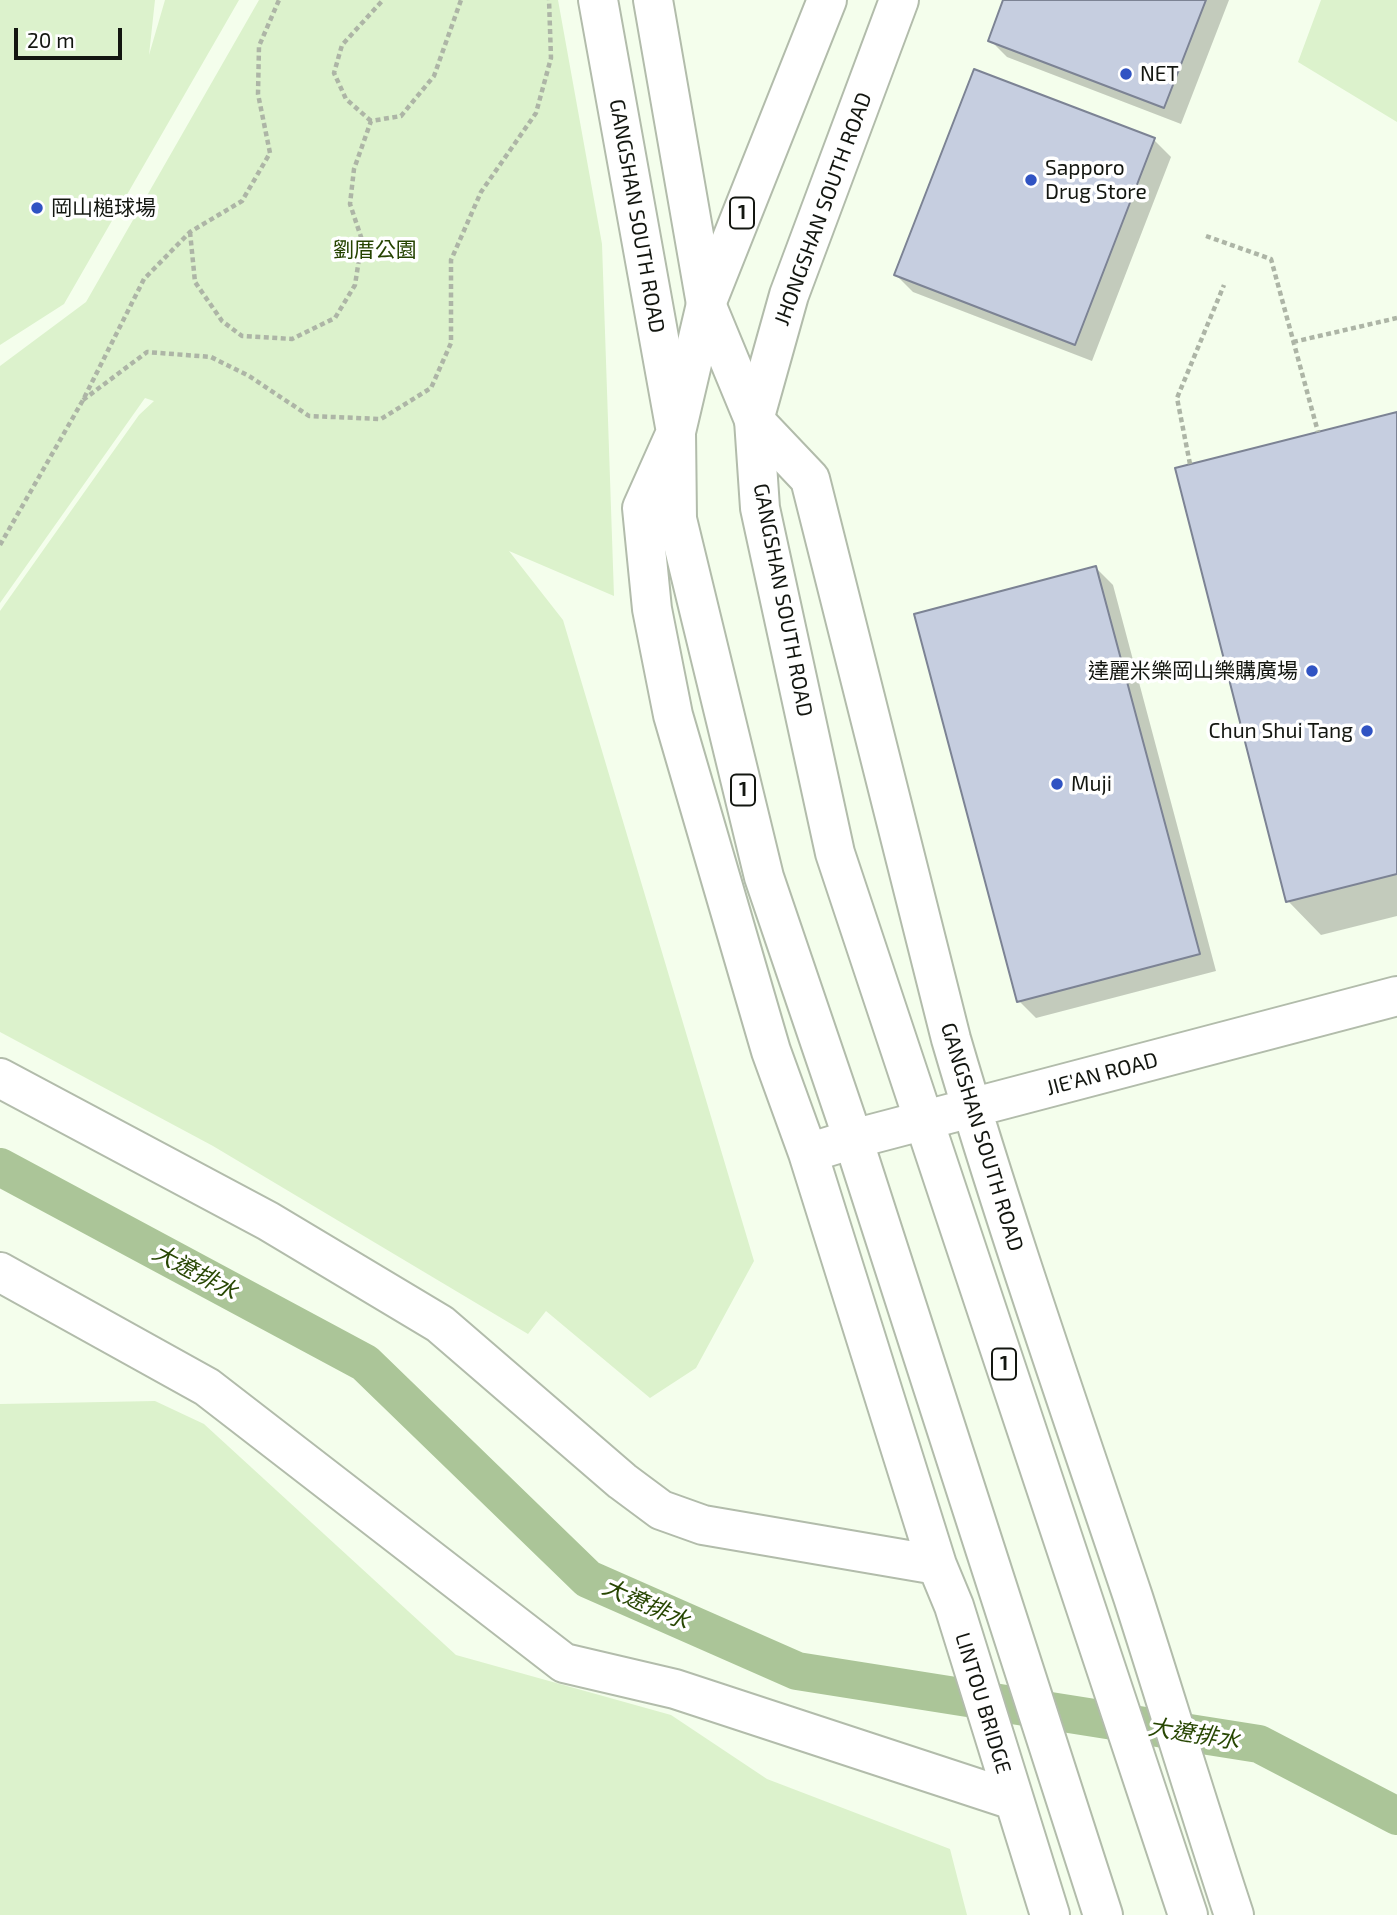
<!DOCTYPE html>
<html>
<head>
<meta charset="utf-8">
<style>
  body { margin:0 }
  #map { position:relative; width:1397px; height:1915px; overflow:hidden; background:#f4feec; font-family:"Exo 2",sans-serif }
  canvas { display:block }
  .scale { position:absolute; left:14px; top:28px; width:108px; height:32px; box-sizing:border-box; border:4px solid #131610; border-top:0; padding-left:9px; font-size:21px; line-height:24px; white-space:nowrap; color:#131610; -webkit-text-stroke:5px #fff; paint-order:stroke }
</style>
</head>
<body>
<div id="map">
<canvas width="1397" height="1915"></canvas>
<div class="scale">20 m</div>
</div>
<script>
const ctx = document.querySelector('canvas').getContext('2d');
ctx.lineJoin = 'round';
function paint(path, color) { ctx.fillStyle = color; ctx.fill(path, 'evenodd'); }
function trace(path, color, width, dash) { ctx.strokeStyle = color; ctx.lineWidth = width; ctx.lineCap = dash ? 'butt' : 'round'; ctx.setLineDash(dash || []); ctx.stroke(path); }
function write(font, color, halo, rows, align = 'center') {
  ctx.font = font + ' "Exo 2","Noto Sans TC",sans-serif'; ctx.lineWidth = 7; ctx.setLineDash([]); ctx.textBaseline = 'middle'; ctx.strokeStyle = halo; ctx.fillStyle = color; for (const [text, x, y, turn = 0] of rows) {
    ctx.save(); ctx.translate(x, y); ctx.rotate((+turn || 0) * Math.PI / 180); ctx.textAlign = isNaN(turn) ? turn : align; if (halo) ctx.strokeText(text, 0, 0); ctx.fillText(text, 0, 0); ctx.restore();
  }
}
paint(new Path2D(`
  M0 0H155L149 55 165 0H239L64 304 0 345Z
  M259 0H558L602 244 614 596 509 551 563 620 754 1261 696 1368 650 1398 546 1311 528 1334 213 1146 0 1032V611L139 415 154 401 145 398 0 603V366L86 302Z
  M1321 0H1397V122L1298 62Z
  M155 1401 204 1424 456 1655 671 1715 767 1779 950 1849 967 1915H0V1404Z`), '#dcf2cc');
paint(new Path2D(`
  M1005 0H1229L1181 124 1007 57 990 40Z
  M1154 140 1171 157 1092 361 913 292 896 275Z
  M1397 414V916L1321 935 1288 901Z
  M1096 568 1113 585 1216 971 1036 1018 1019 1001Z`), '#0003');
trace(new Path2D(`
  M0 1167 365 1363 588 1579 797 1671 1259 1744 1397 1816`), '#abc598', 38);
const building = new Path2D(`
  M1003 0H1206L1164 108 988 41Z
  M974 69 1155 138 1075 345 894 275Z
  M1397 412V874L1286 902 1175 468Z
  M1096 566 1200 954 1017 1002 914 614Z`);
paint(building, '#c6cee0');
trace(building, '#7c8394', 2);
const minor = new Path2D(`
  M598 0 676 432 642 508 652 609 673 715 771 1051 808 1153 937 1565 954 1606 1050 1915
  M653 0 706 304 754 420 810 479 951 1039C1006 1227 1071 1412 1133 1597 1167 1703 1199 1809 1234 1915
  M0 1078 268 1221 440 1324 622 1481 661 1510 703 1525 937 1565
  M821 1149 853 1139 1397 996
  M0 1272 207 1387 564 1663 675 1689 1013 1800`);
const major = new Path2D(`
  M827 0 706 304 676 432 677 519 764 877 853 1139 1103 1915
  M899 0 789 295 754 420 760 508 835 853 1188 1915`);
trace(minor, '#b2bcab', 42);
trace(major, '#b2bcab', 42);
trace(new Path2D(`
  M371 121 346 99 334 73 342 45 383 0
  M190 232 195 282 222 321 242 336 292 339 335 318 355 285 362 240 350 204 354 169 371 121 401 116 434 76 461 0
  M1206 236 1271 259 1318 432
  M1293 342 1397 318
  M83 400 147 352 211 357 249 376 309 416 381 419 431 388 451 343V260L481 192 536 113 551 58 549 0
  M1190 464 1177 398 1224 285
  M0 545 83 400 144 279 190 232 242 201 270 153 258 94 259 46 279 0`), '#adb5a6', 4.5, [5, 3.5]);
trace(minor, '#fff', 38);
trace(major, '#fff', 38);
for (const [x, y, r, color] of [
  [1126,74,7,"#3053c3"],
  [1031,180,7,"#3053c3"],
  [37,208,7,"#3053c3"],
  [1312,671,7,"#3053c3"],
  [1367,731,7,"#3053c3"],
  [1057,784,7,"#3053c3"]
]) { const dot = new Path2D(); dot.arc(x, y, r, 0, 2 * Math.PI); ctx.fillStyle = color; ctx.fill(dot); trace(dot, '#fff', 2.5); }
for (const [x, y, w] of [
  [742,213,24],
  [743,790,24],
  [1004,1364,24]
]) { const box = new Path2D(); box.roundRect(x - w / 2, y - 15.5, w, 31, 5); ctx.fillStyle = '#fff'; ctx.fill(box); trace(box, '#131610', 2); }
write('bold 19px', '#131610', null, [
  ["1",742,213],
  ["1",743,790],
  ["1",1004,1364]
]);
write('21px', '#131610', '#fff', [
  ["NET",1140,74],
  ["Sapporo",1045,168],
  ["Drug Store",1045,192],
  ["岡山槌球場",51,208],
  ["達麗米樂岡山樂購廣場",1298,671,"right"],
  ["Chun Shui Tang",1353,731,"right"],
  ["Muji",1071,784]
], 'left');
write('21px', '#131610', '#fff', [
  ["JHONGSHAN SOUTH ROAD",823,209,-70],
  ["GANGSHAN SOUTH ROAD",637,216,80],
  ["GANGSHAN SOUTH ROAD",783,600,79],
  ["JIE'AN ROAD",1102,1074,-15],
  ["GANGSHAN SOUTH ROAD",982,1137,73],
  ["LINTOU BRIDGE",983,1703,73]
]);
write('21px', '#254300', '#fff', [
  ["劉厝公園",375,250]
]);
write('italic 23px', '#284703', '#fff', [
  ["大遼排水",195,1272,28],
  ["大遼排水",646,1604,24],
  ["大遼排水",1194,1734,9]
]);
</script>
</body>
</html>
